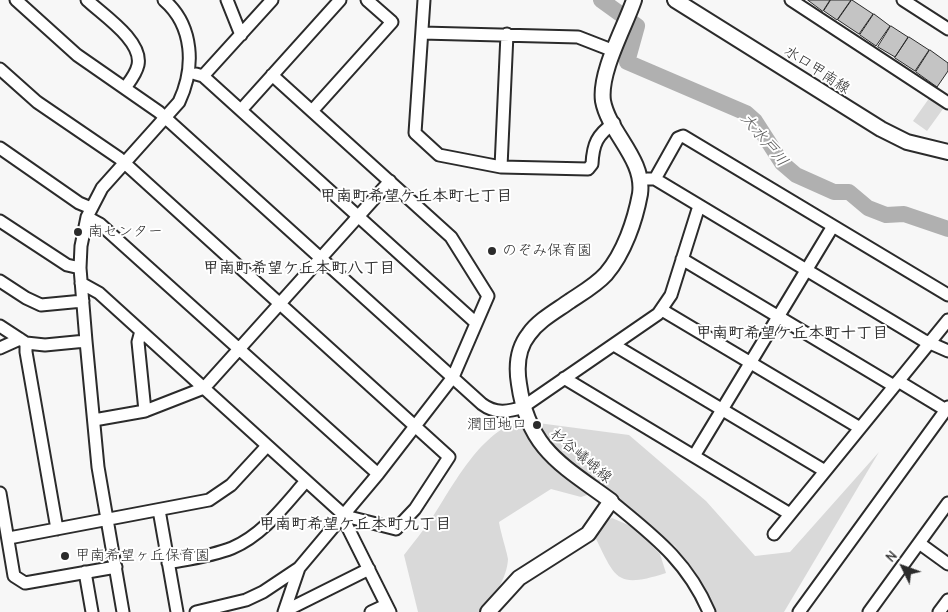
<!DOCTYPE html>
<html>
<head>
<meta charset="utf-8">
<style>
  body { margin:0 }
  #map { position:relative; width:948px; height:612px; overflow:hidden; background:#f7f7f7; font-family:"Comic Neue",sans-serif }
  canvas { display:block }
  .north { position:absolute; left:878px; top:542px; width:50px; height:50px; -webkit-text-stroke:4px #fff; paint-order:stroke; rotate:312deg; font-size:14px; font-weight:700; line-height:20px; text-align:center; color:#2b2b2b }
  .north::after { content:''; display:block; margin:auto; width:18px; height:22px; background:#2b2b2b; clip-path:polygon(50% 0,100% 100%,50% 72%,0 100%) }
</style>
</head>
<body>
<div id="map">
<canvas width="948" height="612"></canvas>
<div class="north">N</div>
</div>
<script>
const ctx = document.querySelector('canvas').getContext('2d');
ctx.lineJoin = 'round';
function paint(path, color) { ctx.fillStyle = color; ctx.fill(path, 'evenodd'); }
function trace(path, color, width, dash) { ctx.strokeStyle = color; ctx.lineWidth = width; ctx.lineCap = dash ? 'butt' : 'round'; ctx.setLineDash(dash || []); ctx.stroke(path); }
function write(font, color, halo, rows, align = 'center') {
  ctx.font = font + ' "Comic Neue","Klee One",sans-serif'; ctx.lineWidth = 4; ctx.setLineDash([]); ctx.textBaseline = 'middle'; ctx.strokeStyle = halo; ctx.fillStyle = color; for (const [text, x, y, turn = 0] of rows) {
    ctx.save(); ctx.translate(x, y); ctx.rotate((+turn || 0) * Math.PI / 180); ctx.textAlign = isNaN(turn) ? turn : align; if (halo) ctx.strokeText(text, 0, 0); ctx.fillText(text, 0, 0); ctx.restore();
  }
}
paint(new Path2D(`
  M935 90 948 102 927 131 913 121Z
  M523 421 629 435 706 501 755 556 790 552 879 452 784 612H715L704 587 675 546 602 490 581 497 551 489 499 522C500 530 508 556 508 559 507 579 493 597 483 612H418L404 555C413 543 423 531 432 518 453 486 482 428 523 421Z
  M612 518 633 527 660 554 666 573C616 589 616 579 595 537L604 521Z`), '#d9d9d9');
trace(new Path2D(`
  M601 0 637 26 627 62 746 113 755 121 782 163 796 175 834 192H849L868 208 886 215 904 214 948 229`), '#b0b0b0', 16);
const building = new Path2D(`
  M808 0H830L823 11Z
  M831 0H851L837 20 824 11Z
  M852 0 873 14 859 34 838 20Z
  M874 14 890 26 876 46 860 35Z
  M891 26 908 37 895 57 878 47Z
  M909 37 929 50 915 71 895 58Z
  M930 50 948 63V71L937 87 916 72Z`);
paint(building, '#c4c4c4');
trace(building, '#2b2b2b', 1);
const minor = new Path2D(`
  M16 0 77 55 159 112 482 404C495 414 509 412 523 407L658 314 671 295 699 206
  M87 0C103 15 143 41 138 65 136 74 130 81 125 88
  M227 0 241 35
  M424 0 415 133 439 155 501 167 588 169 592 164C593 144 597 135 614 123
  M791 0 948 103
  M903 0 948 29
  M422 33 578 37 614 51
  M0 69 37 102 119 158 449 457 415 509 396 529 345 516 99 293 81 283
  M196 74 203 76 272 0
  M203 76 476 323
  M241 110 340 0
  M312 111 392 22 367 0
  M0 148 79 203 91 208
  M501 167 507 34
  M647 179H655L923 340 948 351
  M655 179 678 138 683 136 948 295
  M87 217 100 224 378 474
  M0 221 67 265 80 268
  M682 259 894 386
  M0 281 26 298 41 305 83 301
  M662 310 860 428
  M0 326 26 343 45 345 86 341
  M141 331 138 342 145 411
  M26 343V352L57 529
  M614 345 825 471
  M0 348 20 339
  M564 378 790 514
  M898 381 946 410
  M94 420 145 411 204 388 390 181
  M694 456 833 226
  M0 493 14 576 25 583 116 567
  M611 501C652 535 687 560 709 612
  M159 510 177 612
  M345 516V522L390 612
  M774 534 948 320
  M9 538 209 500 231 485 267 446
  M919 543 948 564
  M168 563C189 559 212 556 232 548 263 535 284 506 306 481
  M85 572 92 612
  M291 608 369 569
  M123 612 98 467 86 341 80 268 81 246 87 217 102 188 179 102C195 68 194 26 164 0
  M196 612 246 600 263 592 299 568 378 474 453 377 488 296 451 237 272 75
  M284 612 299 568
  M371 612 386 605
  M799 612 948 407
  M869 612 948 503
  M939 612 948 600`);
const major = new Path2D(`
  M675 0 881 129 907 142 948 152
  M488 612 519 578 588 534 611 501C562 465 528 449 519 384 516 366 517 349 529 334 539 320 556 311 570 301 582 293 596 285 606 274 624 253 635 221 640 194 645 159 609 133 603 101 599 72 625 27 634 0`);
trace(minor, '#2b2b2b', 15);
trace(major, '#2b2b2b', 18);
trace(minor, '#fff', 11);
trace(major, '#fff', 14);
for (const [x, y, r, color] of [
  [78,232,5,"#2b2b2b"],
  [492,251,5,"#2b2b2b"],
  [537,425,5,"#2b2b2b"],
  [65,556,5,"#2b2b2b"]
]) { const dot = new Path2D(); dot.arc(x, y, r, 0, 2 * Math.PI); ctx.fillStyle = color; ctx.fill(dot); trace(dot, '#fff', 2); }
write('15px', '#2b2b2b', '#fff', [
  ["水口甲南線",817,70,33],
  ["杉谷嶬峨線",581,456,40]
]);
write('15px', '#2b2b2b', '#fff', [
  ["南センター",88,232],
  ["のぞみ保育園",502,251],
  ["潤団地口",527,425,"right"],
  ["甲南希望ヶ丘保育園",75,556]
], 'left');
write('italic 16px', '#5a5a5a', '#fff', [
  ["大水戸川",764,140,50]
]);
write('bold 16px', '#2b2b2b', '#fff', [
  ["甲南町希望ケ丘本町七丁目",416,196],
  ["甲南町希望ケ丘本町八丁目",299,268],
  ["甲南町希望ケ丘本町十丁目",792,333],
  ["甲南町希望ケ丘本町九丁目",355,524]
]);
</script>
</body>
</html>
